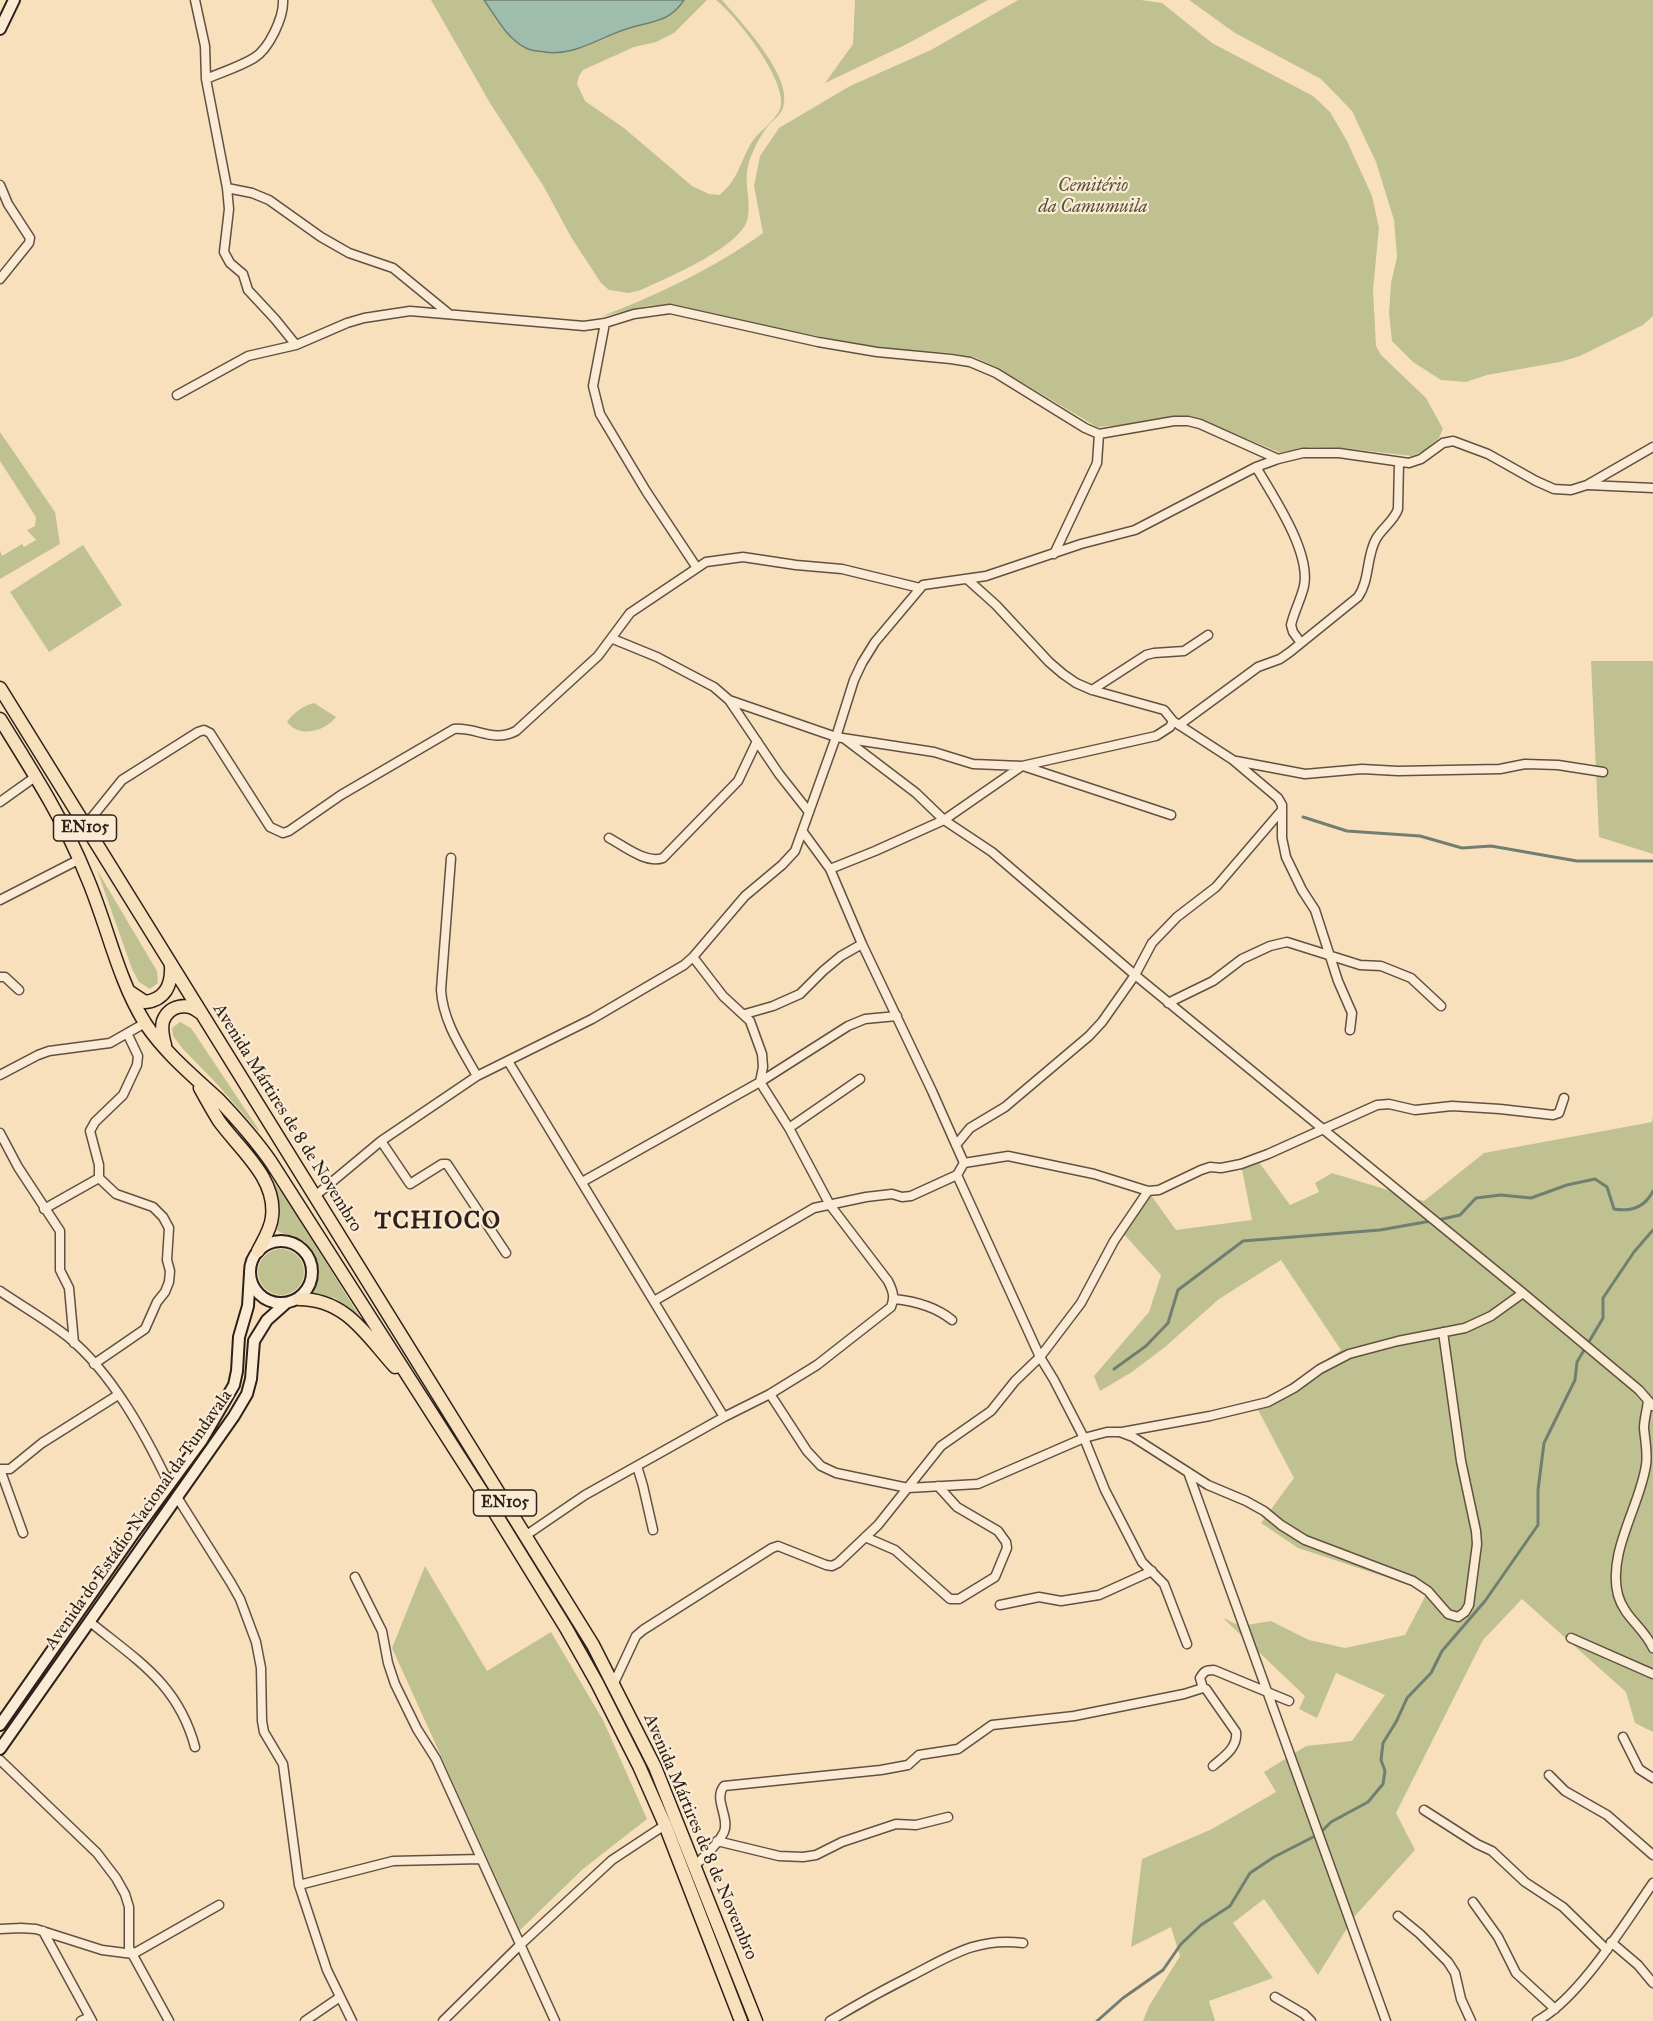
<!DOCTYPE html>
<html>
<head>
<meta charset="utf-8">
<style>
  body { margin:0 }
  canvas { display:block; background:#f9e0bd }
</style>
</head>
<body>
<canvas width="1653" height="2021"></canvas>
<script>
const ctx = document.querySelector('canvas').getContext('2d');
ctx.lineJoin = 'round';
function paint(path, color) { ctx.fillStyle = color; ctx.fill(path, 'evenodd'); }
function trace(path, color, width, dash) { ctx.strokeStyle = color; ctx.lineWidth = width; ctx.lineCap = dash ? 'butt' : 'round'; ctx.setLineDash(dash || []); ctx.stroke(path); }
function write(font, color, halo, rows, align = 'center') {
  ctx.font = font + ' "IM FELL Great Primer",serif'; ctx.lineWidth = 4.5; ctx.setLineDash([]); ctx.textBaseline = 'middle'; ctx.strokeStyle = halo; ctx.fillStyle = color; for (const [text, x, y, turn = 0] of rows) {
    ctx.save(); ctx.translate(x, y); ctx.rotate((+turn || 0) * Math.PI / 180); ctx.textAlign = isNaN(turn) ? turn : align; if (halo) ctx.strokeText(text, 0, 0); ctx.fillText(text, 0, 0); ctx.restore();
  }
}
paint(new Path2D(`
  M431 0H484L513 40 582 48 632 27 660 21 684 0H707L674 33 656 42 634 47 583 70 579 76 577 84 585 101 624 128 692 186 709 194 719 195C737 182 740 163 750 145 757 132 774 123 780 109 790 83 736 16 716 0H722C741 22 794 77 783 108 780 116 773 120 768 126 760 136 753 150 749 162 743 181 751 198 748 217 744 246 667 278 641 290L629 293 609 290 601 283 571 237 544 187 490 103Z
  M855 0H988L907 44 825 83 853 44Z
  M1018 0H1141L1162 3 1212 43 1313 96 1330 112 1347 141 1372 196 1379 228 1373 290 1376 346 1381 355 1426 398 1443 429 1439 438 1424 451 1412 456 1342 448 1310 447 1281 453 1199 419 1184 416 1122 425 1097 427 996 367 974 357 951 353 879 348 730 319 670 304 646 306 600 317C657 295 713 269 763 233L754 186 760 156 779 128 850 86 931 50Z
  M1189 0H1653V316L1643 325 1580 356 1560 362 1487 375 1466 382 1441 380 1413 362 1392 341 1389 313 1391 283 1397 257 1394 220 1376 162 1352 111 1321 79 1235 33Z
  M0 432 55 512 60 544 0 579V550L2 556 22 544 24 547 36 540 27 530 35 526 36 518 34 514 0 461Z
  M83 545 122 605 49 652 10 592Z
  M1591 661H1653V854L1599 837Z
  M314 703 336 717C325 731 300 739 287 722 292 714 304 705 314 703Z
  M97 870 157 971 158 983 150 989 139 982 132 969Z
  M180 1022 191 1028 259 1130 258 1131 217 1084 183 1049 173 1036 172 1028Z
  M1653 1115V1732L1635 1723 1626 1692 1522 1599 1483 1640 1396 1813 1415 1850 1354 1917 1318 1975 1264 1899 1233 1923 1273 1978 1209 2001 1215 2021H1143L1149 2006 1180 1956 1171 1927 1131 1947 1142 1859 1212 1829 1276 1792 1264 1772 1306 1746 1352 1741 1385 1695 1336 1673 1317 1718 1299 1709 1305 1696 1223 1618 1240 1626 1271 1621 1309 1640 1345 1648 1405 1635 1428 1591 1298 1548 1261 1523 1294 1478 1256 1406 1341 1350 1281 1260 1219 1299 1165 1347 1132 1372 1100 1391 1094 1376 1149 1312 1161 1275 1121 1231 1148 1191 1176 1230 1252 1220 1241 1164 1256 1158 1290 1205 1319 1192 1315 1183 1332 1173 1424 1201 1484 1153 1652 1122Z
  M262 1165 289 1203 360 1317 335 1298 313 1293C314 1287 318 1281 319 1275 320 1259 309 1242 295 1236 288 1234 282 1235 277 1230L280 1217 278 1195Z
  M258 1272a23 23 0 1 1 46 0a23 23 0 1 1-46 0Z
  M425 1566 487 1671 551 1632 603 1720 647 1819 583 1869 520 1930 392 1648Z`), '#bfc290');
const water = new Path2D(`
  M484 0H684C670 21 655 21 633 27 602 35 577 57 544 52 538 51 531 51 526 48 507 39 496 17 484 0Z`);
paint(water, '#9ebdad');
trace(water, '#707f72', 1.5);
trace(new Path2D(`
  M1303 817 1347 831 1420 836 1462 848 1491 846 1577 861H1653
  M1438 1220 1460 1215 1476 1198 1501 1195 1531 1198 1567 1185 1595 1179 1607 1187 1614 1209C1631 1212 1645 1207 1653 1191
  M1114 1369 1146 1346 1168 1323 1178 1290 1243 1241 1380 1230 1431 1221
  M1097 2021 1123 1998 1163 1970 1181 1944 1201 1925 1230 1906 1250 1873 1274 1857 1319 1834 1331 1822 1368 1802 1383 1784 1385 1771 1381 1760 1383 1743 1396 1722 1407 1698 1431 1673 1442 1651 1485 1601 1538 1525V1490L1544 1443 1575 1380 1577 1362 1603 1318V1298L1634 1252 1653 1230`), '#707f72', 3);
const street = new Path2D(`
  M195 0 205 46 206 79 227 188 229 209 224 252 230 263 243 274 248 290 275 319 296 345
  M206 79C222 72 239 67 254 58 269 49 284 17 283 0
  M0 185 8 204 30 238 29 243 0 279
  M227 188 252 193 269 200 321 237 349 253 393 268 448 313
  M605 323 593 386 600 414 646 491 697 568
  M177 395 248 356 296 345 347 323 364 318 410 311 584 326 605 323 634 314 670 309 818 342 877 352 951 359 970 362 996 373 1085 428 1099 434 1174 421H1188L1200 424 1278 459
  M1256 467C1273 496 1311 552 1304 586 1301 599 1294 612 1291 625L1293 632 1301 643
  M1588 485 1653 488
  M1054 554 1097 463 1099 434
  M967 579 996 605 1049 662 1063 674 1076 683 1092 690 1164 710 1173 721 1233 760 1278 798 1282 805V838L1286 857 1302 890 1315 910 1338 981 1352 1013 1350 1030
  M613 639 657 657 714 687 729 700 779 774 809 812
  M1092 690 1146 655 1154 653 1184 651 1208 635
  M729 700 836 737 934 752 973 764 1022 766 1156 736 1170 727 1173 721
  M1179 725 1258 667 1280 659 1290 652 1358 597C1370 580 1366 557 1376 539 1382 528 1394 521 1398 509L1399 462
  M845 739 916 793 944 820 992 852 1135 975 1523 1293 1639 1390 1653 1406
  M1236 761 1305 774 1362 769 1398 771 1500 769 1525 764 1558 765 1603 772
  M1023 766 1171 815
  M0 802 35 777
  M83 824 93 816 122 780 198 732 204 730 210 733 270 827 283 833 289 831 341 795 454 729C477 727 493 743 516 731L598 656 630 613 706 562 743 557 796 565 842 569 920 588
  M803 832 830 869 862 944 932 1091 964 1163
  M609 838C624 846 646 864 663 858L738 781 757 741
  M451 858 441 990C443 1022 462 1049 477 1076
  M830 869 875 851 944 820 1022 766
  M0 900 80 859
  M0 977H5L19 990
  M1168 1003 1213 981 1242 959 1270 946 1287 942 1360 965 1381 966 1411 978 1441 1006
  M745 1014 773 1006 800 994 823 971 841 956 862 944
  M508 1061 724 1417
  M0 1075 38 1055 49 1051 110 1043 145 1023
  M789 1128 860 1079
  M0 1133 18 1167 60 1231V1270L69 1288 74 1343
  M381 1141 410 1184 442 1164H447L506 1253
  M956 1145 970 1128 1005 1107 1089 1036 1102 1022 1135 975 1152 943 1177 917 1216 887 1282 810
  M957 1175 1040 1357 1054 1380 1084 1438 1105 1490 1142 1562 1164 1584 1187 1644
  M582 1182 760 1082 848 1026 865 1019 897 1016
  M315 1196 381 1141 477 1076 592 1019 684 965 693 957 745 896 782 865 795 851 836 737 854 680 862 663 875 642 923 585 986 576 1081 544 1135 530 1256 467 1278 459 1303 453H1339L1409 463 1421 459 1443 443 1453 441 1488 454 1536 481 1554 489 1571 490 1587 485 1653 447
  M44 1209 99 1178
  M0 1291C22 1306 47 1320 68 1337 112 1373 145 1434 169 1484
  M894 1299C914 1301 936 1307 952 1320
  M654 1301 814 1208 866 1197 892 1194 902 1197 911 1196 957 1175 964 1163 1008 1156 1094 1174 1148 1191 1159 1190 1201 1170 1210 1167 1221 1168 1241 1164 1268 1154 1377 1105 1389 1104 1415 1110 1452 1106 1500 1109 1553 1115 1559 1113 1564 1098
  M94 1364 145 1329 157 1302 165 1292 169 1282 170 1271 167 1260 169 1228 163 1217 153 1207 116 1194 99 1178V1165L90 1131 95 1122 123 1095 137 1065 138 1056 128 1035
  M770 1394 807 1451 821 1466 836 1473 908 1488 978 1484 1084 1438 1107 1432H1120L1133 1437 1208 1485 1246 1501 1264 1511 1281 1525 1305 1540 1413 1581 1428 1591 1448 1614 1458 1617 1465 1612 1469 1605 1477 1544 1476 1531 1461 1461 1443 1332
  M1648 1401C1647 1410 1644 1420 1644 1428 1645 1441 1648 1452 1646 1465 1640 1506 1607 1553 1618 1595 1624 1617 1644 1628 1653 1648
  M1122 1432 1210 1416 1268 1402 1294 1388 1320 1369 1349 1354 1398 1341 1465 1328 1491 1316 1523 1293
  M637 1466 643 1486 653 1530
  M0 1469H10L42 1443 118 1395
  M0 1469 23 1533
  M1188 1472 1386 2021
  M177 1497 231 1583 240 1599 256 1642 261 1668 262 1721 264 1732 283 1764 299 1885 327 1970 352 2021
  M525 1536 585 1495 724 1417 770 1394 817 1365 891 1307C895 1297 893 1291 888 1281L830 1205 789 1128 760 1082 763 1067 762 1054 750 1021 723 996 693 957
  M865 1537 895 1550 950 1599H959L995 1577 1007 1548 1006 1542 998 1531 957 1507 938 1486
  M355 1577 382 1631 388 1663 395 1684 417 1729 436 1759 555 2021
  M1000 1605 1039 1597 1061 1601 1099 1595 1152 1571
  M90 1622C138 1661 178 1684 195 1747
  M1571 1638 1653 1674
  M614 1683 636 1636 643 1630 772 1548 778 1546 826 1565 832 1566 838 1563 878 1525 941 1446 991 1411 1015 1381 1040 1357 1081 1303 1114 1241 1148 1191
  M1623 1737 1639 1769 1653 1778
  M0 1760 97 1853 116 1878 125 1894 129 1907V1948L169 2021
  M1213 1766C1223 1757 1238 1748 1236 1732L1206 1689 1203 1688 1200 1678C1204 1671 1206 1670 1214 1670L1289 1701
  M1549 1775 1565 1791 1607 1815 1653 1855
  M1424 1810 1477 1844 1492 1851 1525 1882 1563 1907 1607 1950
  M717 1841 779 1856 803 1857 816 1855 842 1842 896 1824 916 1825 948 1817
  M695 1866C704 1856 718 1845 724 1832 730 1817 713 1799 724 1786L881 1770 908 1765 919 1755 958 1749 992 1725 1074 1716 1184 1694 1203 1688
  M299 1885 393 1861 481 1859
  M1473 1902 1498 1937 1516 1973 1555 2009
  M1398 1916 1420 1934 1448 1962 1455 1973 1461 1999 1471 2021
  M0 1929 21 1928 36 1929 102 1950 133 1954 219 1905
  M43 1931 92 2021
  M1611 1942 1638 1965 1653 1983
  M1275 1997 1304 2014 1311 2021
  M81 2021 90 2017
  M305 2021 340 1997
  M443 2021 520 1945 612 1860 665 1825
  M830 2021C856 2005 883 1990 911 1976 950 1956 977 1937 1023 1943
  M1537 2021C1579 1999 1625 1923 1653 1883`);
const secondary = new Path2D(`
  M0 29 14 0
  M250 1272a31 31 0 1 1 62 0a31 31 0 1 1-62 0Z
  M0 1725 136 1530 202 1440 234 1385 237 1371 239 1337 248 1306 250 1273
  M0 1749 234 1416 247 1394 251 1379 254 1341 267 1320 285 1304`);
const primary = new Path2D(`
  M0 688 593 1645 655 1767 756 2021
  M0 719C31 769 64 820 86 875 107 923 117 978 145 1023 165 1053 192 1075 218 1099 237 1119 255 1139 271 1162L484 1495 566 1628 597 1683 639 1766 665 1825 741 2021
  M130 992 145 1002C165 1000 172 985 171 966
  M165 1045C163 1038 161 1029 163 1021 169 1005 188 1002 199 1012
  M200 1088C206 1099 212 1110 219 1121 239 1149 277 1178 272 1217 271 1229 263 1241 258 1251
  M299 1299C346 1299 366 1335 395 1367`);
trace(street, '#5f5242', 11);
trace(secondary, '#2c2219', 14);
trace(primary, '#2c2219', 15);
trace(street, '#fbebd4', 8);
trace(secondary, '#fbebd4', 10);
trace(primary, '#f9e0bd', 12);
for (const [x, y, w] of [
  [85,828,63],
  [505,1503,63]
]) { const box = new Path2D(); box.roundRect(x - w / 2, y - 13, w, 26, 4.5); ctx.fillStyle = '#fbebd4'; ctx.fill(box); trace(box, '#2c2219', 1.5); }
write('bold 16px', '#2c2219', null, [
  ["EN105",85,828],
  ["EN105",505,1503]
]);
write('italic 18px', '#58523d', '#fbebd4', [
  ["Cemitério",1093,187],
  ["da Camumuila",1093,208]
]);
write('18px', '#2c2219', '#fbebd4', [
  ["Avenida Mártires de 8 de Novembro",287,1118,58],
  ["Avenida do Estádio Nacional da Tundavala",139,1520,-55],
  ["Avenida Mártires de 8 de Novembro",700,1837,67]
]);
ctx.letterSpacing = '1.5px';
write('bold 24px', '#2c2219', '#fbebd4', [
  ["TCHIOCO",438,1222]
]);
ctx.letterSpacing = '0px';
</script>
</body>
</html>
